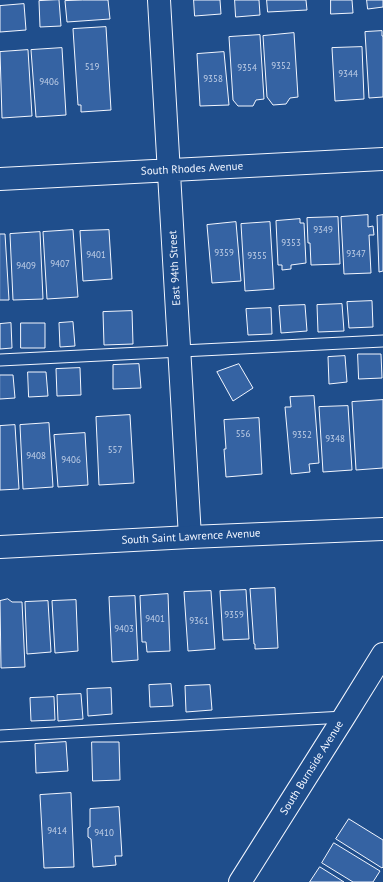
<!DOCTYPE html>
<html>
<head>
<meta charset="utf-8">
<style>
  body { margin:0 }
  canvas { display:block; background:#1f4e8c }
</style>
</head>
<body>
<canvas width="383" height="882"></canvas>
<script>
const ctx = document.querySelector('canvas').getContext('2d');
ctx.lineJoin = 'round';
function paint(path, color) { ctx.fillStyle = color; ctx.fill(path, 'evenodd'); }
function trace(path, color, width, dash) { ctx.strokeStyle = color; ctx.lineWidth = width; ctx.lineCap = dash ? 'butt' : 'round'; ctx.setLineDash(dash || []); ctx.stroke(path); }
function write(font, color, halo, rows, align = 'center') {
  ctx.font = font + ' "PT Sans",sans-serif'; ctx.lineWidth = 3; ctx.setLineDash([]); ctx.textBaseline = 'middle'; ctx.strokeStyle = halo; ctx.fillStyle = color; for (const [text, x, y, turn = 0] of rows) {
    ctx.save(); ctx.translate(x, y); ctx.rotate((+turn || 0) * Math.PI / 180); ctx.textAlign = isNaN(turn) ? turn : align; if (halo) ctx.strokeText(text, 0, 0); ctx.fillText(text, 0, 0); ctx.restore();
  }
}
const building = new Path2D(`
  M59 0 61 26 40 27 39 1Z
  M83 0H108L110 19 67 22 65 1Z
  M194 0H220L221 14 195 16Z
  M235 0H259L260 15 236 17Z
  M267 0H306L307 10 268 12Z
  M331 0H352L353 13 331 14Z
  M367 0H383V7L368 9Z
  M24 4 26 30 0 32V6Z
  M106 27 111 110 81 112V105H78L73 29Z
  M382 31V36H383V97L369 98 365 32Z
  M294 33 298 97 290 98 286 104 273 105 267 97 263 36Z
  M260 35 264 99 256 100 253 106H238L233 100 229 37Z
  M362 47 364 99 335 101 332 48Z
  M62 48 66 115 36 117 31 50Z
  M28 50 32 116 2 118 0 52Z
  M224 52 229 105 200 106 197 54Z
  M368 215V227L373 226 374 235H369L371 273 344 274 341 217Z
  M383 215V271L379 272 377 216Z
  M338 217 340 264 311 265 310 243H308L307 218Z
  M300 219V223H304L306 263 291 265V269L282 270V265H278L276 221Z
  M236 222 241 281 212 283 207 225Z
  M270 222 274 289 245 291 241 224Z
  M73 230 78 297 47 299 43 232Z
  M109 230 112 279 83 281 80 231Z
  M40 232 43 299 13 300 10 234Z
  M0 234H5L9 300H0Z
  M372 301 373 327 349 328 347 302Z
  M342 304 344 331 318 332 317 305Z
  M305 305 307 331 281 333 279 306Z
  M271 308 272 334 248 335 246 309Z
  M132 311 133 344 104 345 103 312Z
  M73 322 75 346 60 347 59 323Z
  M11 323 12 348 0 349V324Z
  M21 323H45V348H21Z
  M358 354H381L382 378 359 379Z
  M345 356 347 382 329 384 328 357Z
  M139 364 141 388 113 389V365Z
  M239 364 253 388 233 401 217 372Z
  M80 368 81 395 57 396 56 369Z
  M28 372H46L48 396 29 397Z
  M0 375H13L15 398 0 399Z
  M314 396 319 463 309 464 310 472 291 474 285 407H291L290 397Z
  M383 400V468L356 470 352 402Z
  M348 406 352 470 323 472 319 407Z
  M130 415 134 483 99 485 96 417Z
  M259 418 262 474 226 477 224 449H226L224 420Z
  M49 423 53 487 23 489 20 425Z
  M15 425 19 489 0 490V426Z
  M85 433 88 485 58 487 54 435Z
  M275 588 278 648 255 649V644H254L250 589Z
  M246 590 249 639 223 640 220 591Z
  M211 591 215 649 188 651 184 592Z
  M168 594 170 651 147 652 146 642H142L140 596Z
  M135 596 138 660 112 662 109 597Z
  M8 599 12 602H22L25 667 1 668 0 601Z
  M76 600 78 651 55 653 52 601Z
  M48 601 51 652 27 654 25 602Z
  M171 684 173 706 150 707 149 685Z
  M210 685 212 710 186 712 185 686Z
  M111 688 112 714 88 716 87 689Z
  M81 694 83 719 58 721 57 695Z
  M54 697 55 720 31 721 30 698Z
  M66 742 68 771 36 773 35 744Z
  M92 742H119L120 780 93 781Z
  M71 793 74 867 44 868 40 795Z
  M119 807 122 856H115L116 865 93 867 91 839 88 837V828L90 827V809Z
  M349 819 383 840V867L382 868 336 839Z
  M334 843 380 871 373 882H353L322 863Z
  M320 867 344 882H310Z`);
paint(building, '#3563a3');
trace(building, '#f2f6ff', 1);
const service = new Path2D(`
  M0 360 383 341
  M0 736 344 717`);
const minor = new Path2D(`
  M159 0 190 537
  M0 179 383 159
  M240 882 344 717 383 654`);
const tertiary = new Path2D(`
  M0 547 190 537 383 529`);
trace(service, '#f2f6ff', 13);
trace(minor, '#f2f6ff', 24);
trace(tertiary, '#f2f6ff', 24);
trace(service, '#1f4e8c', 11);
trace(minor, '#1f4e8c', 22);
trace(tertiary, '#1f4e8c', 22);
write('9px', '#c3d1e8', null, [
  ["9352",281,66],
  ["519",92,67],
  ["9354",247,68],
  ["9344",348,74],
  ["9358",213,79],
  ["9406",49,82],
  ["9349",323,230],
  ["9353",291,243],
  ["9359",224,253],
  ["9347",356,254],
  ["9401",96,255],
  ["9355",257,256],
  ["9407",60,264],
  ["9409",26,266],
  ["556",243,434],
  ["9352",302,435],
  ["9348",335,439],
  ["557",115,450],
  ["9408",36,456],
  ["9406",71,460],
  ["9359",234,615],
  ["9401",155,619],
  ["9361",199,621],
  ["9403",124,629],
  ["9414",57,831],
  ["9410",104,833]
]);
write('11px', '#f2f6ff', '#1f4e8c', [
  ["South Rhodes Avenue",192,169,-3],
  ["East 94th Street",175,268,-93],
  ["South Saint Lawrence Avenue",191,537,-3],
  ["South Burnside Avenue",312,768,-58]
]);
</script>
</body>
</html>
